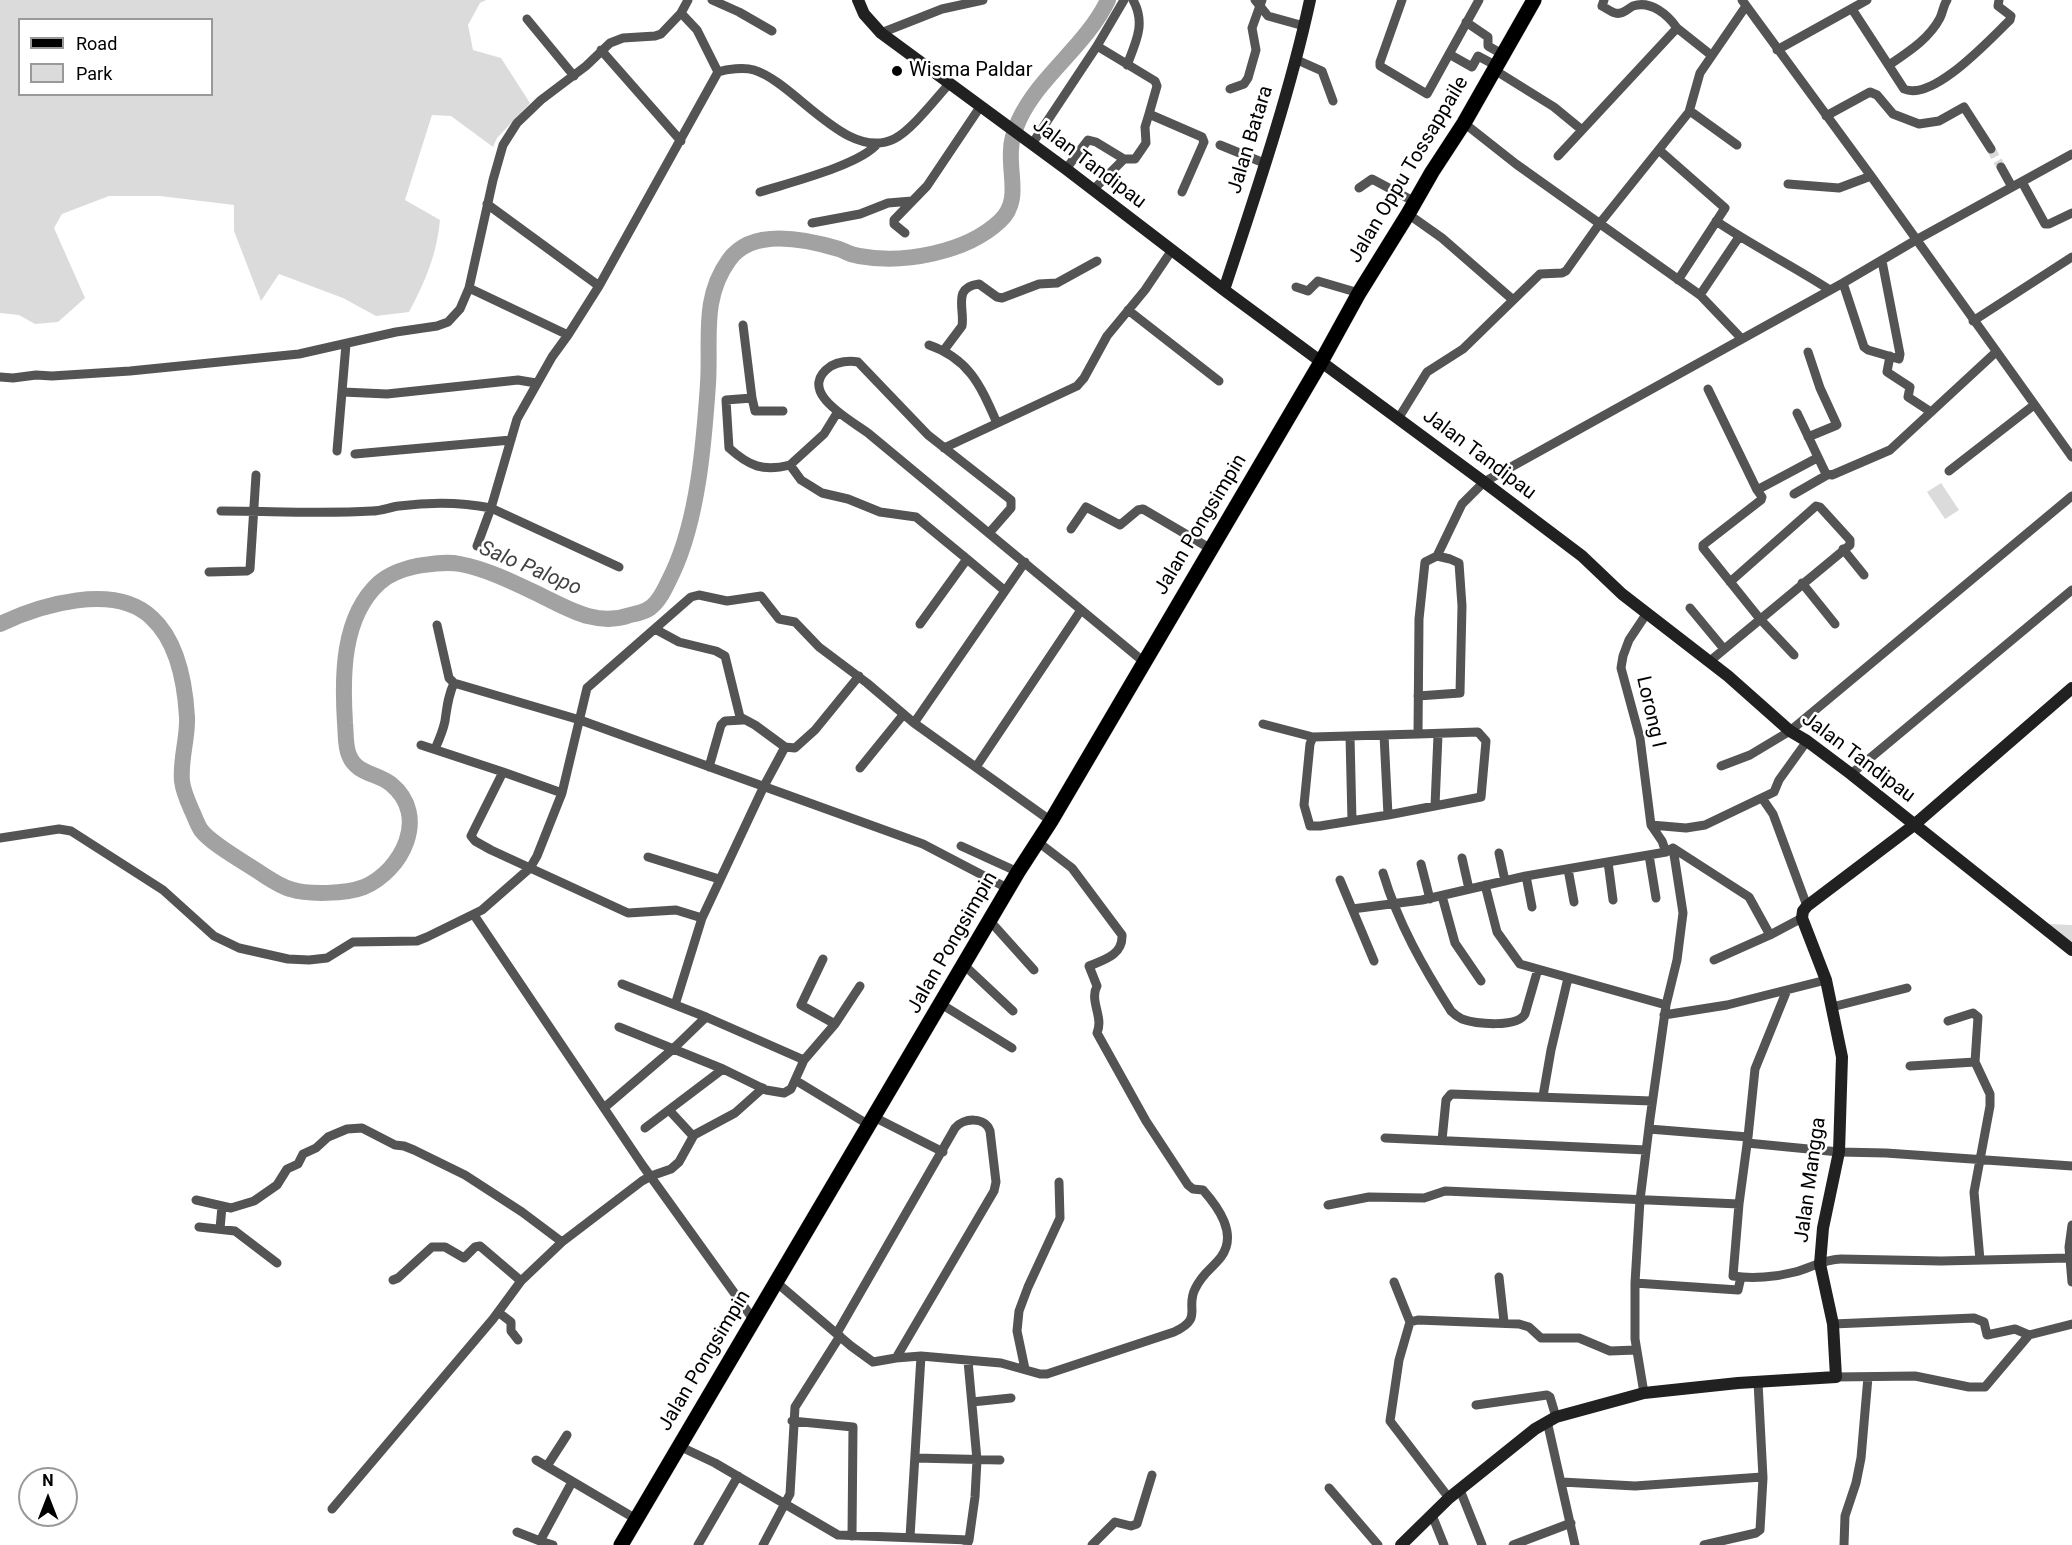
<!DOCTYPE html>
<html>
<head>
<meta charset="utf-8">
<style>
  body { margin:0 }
  #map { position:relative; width:2072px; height:1545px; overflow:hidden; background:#fff; font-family:Roboto,sans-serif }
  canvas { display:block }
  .legend { position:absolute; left:18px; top:18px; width:195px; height:78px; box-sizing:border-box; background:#fff; border:2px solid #999; margin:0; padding:8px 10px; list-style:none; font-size:18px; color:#000 }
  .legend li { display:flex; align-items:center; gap:12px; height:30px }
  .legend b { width:30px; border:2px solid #999 }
  .north { position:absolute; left:18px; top:1467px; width:60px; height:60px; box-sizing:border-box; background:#fff; border:2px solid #999; border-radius:50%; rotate:0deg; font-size:16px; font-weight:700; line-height:24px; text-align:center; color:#000 }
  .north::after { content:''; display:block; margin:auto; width:21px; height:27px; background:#000; clip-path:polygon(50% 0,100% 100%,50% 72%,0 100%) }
</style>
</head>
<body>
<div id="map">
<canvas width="2072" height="1545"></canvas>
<ul class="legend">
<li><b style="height:8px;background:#000"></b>Road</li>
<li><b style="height:16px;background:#dbdbdb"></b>Park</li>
</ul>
<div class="north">N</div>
</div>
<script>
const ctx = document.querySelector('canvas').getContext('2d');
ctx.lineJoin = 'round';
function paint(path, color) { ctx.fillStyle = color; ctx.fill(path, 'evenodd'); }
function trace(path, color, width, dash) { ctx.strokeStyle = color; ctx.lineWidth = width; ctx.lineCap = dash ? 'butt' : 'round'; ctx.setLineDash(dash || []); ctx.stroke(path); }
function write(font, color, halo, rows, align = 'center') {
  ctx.font = font + ' Roboto,sans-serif'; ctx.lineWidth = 5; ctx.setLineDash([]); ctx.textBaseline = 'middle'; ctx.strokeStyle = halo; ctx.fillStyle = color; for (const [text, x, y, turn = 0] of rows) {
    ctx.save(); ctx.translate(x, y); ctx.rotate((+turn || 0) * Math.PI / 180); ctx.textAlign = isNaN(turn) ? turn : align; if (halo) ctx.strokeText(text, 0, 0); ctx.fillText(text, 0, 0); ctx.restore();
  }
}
paint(new Path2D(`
  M0 0H486L480 3 468 25 473 50 501 58 530 103 497 138 493 147 451 116 432 115 405 200 440 220C437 254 425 282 409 312L376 316 343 298 279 274 261 301 234 231V205L160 196H109L62 214 54 228 85 298 58 322 35 324 19 315 0 313ZM20 20H212V94H20Z
  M1941 483 1959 510 1945 519 1927 492Z
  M2048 924 2072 925V943Z`), '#dbdbdb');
trace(new Path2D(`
  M0 624C40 605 115 582 152 618 178 642 185 683 187 717 188 738 180 759 182 781 183 791 188 802 192 811 195 817 197 824 201 830 211 844 246 863 262 874 270 879 280 886 290 889 308 895 346 894 364 887 402 871 430 816 391 784 377 773 356 774 349 755 345 746 346 733 345 723 342 676 342 617 379 583 390 573 403 569 417 566 431 564 446 561 460 564 487 569 515 583 540 595 569 609 597 627 630 615 635 614 646 611 650 608 661 600 667 584 673 572 698 518 704 443 708 384 711 339 701 299 729 260 752 227 806 239 839 249 850 253 847 254 859 256 903 264 966 253 1000 221 1021 201 1009 176 1011 150 1011 141 1015 129 1019 120 1040 75 1086 46 1108 0`), '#a2a2a2', 16);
trace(new Path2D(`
  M1991 149 2001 167`), '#d9d9d9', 9, [9, 4.5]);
const primary = new Path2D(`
  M621 1545 1018 872 1051 821 1321 362 1359 293 1408 214 1432 172 1464 123 1534 0`);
trace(primary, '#dbdbdb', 16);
trace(new Path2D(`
  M712 0 739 12 772 31
  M1255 0 1268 16 1304 26
  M1402 0 1380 62V66L1427 94 1479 0
  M1604 0 1602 6C1606 8 1611 12 1615 13 1623 15 1627 9 1633 6 1651 0 1668 15 1677 28
  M1742 0 1871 176 2072 457
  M1852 9 1904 89C1933 102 1990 39 2010 20L2011 16 1998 6 1999 0
  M681 13 697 30 718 72
  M527 19 574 76
  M1466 22 1488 37V46L1502 54
  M881 33 942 9 983 0
  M1097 46 1155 81 1157 86 1149 114 1202 137 1204 142 1182 192
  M601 50 681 141
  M1777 50 1867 0
  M1449 54 1472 67 1478 56 1495 65
  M1295 59 1322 71 1333 101
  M1127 65C1136 42 1146 23 1133 0
  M1889 65C1908 52 1929 39 1940 18 1943 12 1943 6 1947 0
  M1493 69 1554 107 1582 130
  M1230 89 1244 84 1248 78 1256 50 1252 28 1262 0
  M1690 111 1737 145
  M1826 116 1870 92 1877 95 1893 114 1919 124 1939 121 1964 107 1991 149
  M1464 123 1516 164 1700 295 1739 237
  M1032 144 1097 46 1124 0
  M1220 145 1264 163
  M1659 150 1725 208 1678 280
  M1558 156 1677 28 1711 55
  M2001 167 2012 187
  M1066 169 1088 140 1096 142 1124 159
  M2022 182 2045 224H2049L2072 213
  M1788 184 1839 188 1871 176
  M1359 188 1372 179 1415 202
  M1093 190 1124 159H1135L1146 143 1145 127 1149 114
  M760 192C788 183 861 165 878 143
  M487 204 599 286
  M1408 214 1442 238 1512 299
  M1716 221C1753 246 1793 266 1830 290
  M812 223 860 214 888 203 912 201
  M905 233 894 224V220L927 186 980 107
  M1843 283 1864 347 1868 350 1899 359 1900 354 1882 261
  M1296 287 1308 291 1318 281 1359 293
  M469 288 568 335
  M1700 295 1741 338
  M1128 310 1219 381
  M1973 321 2072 257
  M743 325 752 398 726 400 729 448C749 466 763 472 790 465L801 480 822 493 848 499 880 512 916 517 967 559 920 624
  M929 345C970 359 981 387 997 423
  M944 350 962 326C965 309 952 287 979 284L997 297 1002 298 1039 284 1057 283 1097 261
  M1808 352 1820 388 1837 425 1808 437
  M1890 356 1887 372 1910 387 1908 397 1931 412
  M0 377 13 378 36 375 52 376 130 371 299 354 396 332 437 326 448 322 460 309 469 288 493 180 503 145 517 123 541 100 586 66 610 43 623 38 655 36 661 34 681 13 688 0
  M1708 389 1757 490 1817 458
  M343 392 387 394 518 380 536 383
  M752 398 755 411H783
  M1797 413 1826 474 1832 475 1890 450 1996 352
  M1398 419 1427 372 1463 349 1540 274 1562 273 1566 271 1600 223 1689 112 1700 73 1746 6
  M944 448 1077 386 1084 378 1107 336 1145 290 1172 250
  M337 451 346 344
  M355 454 511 440
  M790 465 824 434 837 413
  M1949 471 2034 405
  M1757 490 1762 497 1761 500 1703 545V548L1760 619 1794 655
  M1794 494 1827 475
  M221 511C271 511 322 514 372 511 382 511 390 507 399 506 430 502 461 502 491 508L619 567
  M1071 529 1086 507 1120 525 1138 510 1143 509 1211 549
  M990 532 1011 508V500L928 435 858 362C849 360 838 362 831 366 794 391 851 420 868 433L1144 662
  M477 546 491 508 517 419 552 357 568 335 599 286 718 72C727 69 744 67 754 70 796 83 846 162 894 139 912 130 935 99 950 83
  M1843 549 1864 575
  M967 559 1004 590
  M209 572 247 571 250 569 256 475
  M1802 583 1835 624
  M1690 608 1724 649
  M437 625 449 678 454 683 580 720 923 844 1009 889
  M655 629 679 642 716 651 725 656 740 717 755 725 785 747
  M1710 661 1850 545V540L1820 507 1816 506 1730 582
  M1418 696 1460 693 1462 606 1459 563 1450 559 1437 556
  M914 723 1025 562
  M1263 724 1313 737 1418 734 1419 619 1425 562 1437 556 1462 504 1484 482 1843 283 1916 240 2072 154
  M1384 735 1388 815
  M1350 736 1352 821
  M1313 737 1310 744 1304 805 1310 826H1320L1388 815 1481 797 1486 741 1478 732 1418 734
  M421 745 503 772
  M435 749C439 740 443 731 445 721 447 707 448 696 454 683
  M1721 766 1750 755 1790 731 2072 496
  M709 767 721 725 725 721 743 720
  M976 767 1081 610
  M860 768 903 715
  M1851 774 2072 590
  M562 793 503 772 471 836 475 841 491 850 628 913 676 910 702 918 764 786 785 747 795 748 815 730 859 676
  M1762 798 1773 814 1807 906
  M1435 806 1438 735
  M1651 825 1686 828 1705 825 1774 792 1779 780 1807 741
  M0 838 59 829 71 831 163 890 214 936 239 948 288 959 309 960 327 958 353 942 417 941 427 937 482 910 530 868 537 856 562 793 587 688 691 597 699 595 727 601 761 596 779 619 795 622 819 647 867 683 914 723 1051 821
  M961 846 1018 872
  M1673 848 1749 897 1770 935 1802 918
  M1499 853 1505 881
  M1649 855 1656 898
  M648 857 719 879
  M1462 858 1469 889
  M1608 862 1613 900
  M1421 864 1430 899
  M1568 869 1574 902
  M1383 873C1398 923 1423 967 1451 1011 1454 1014 1458 1017 1462 1019 1476 1024 1517 1028 1525 1014L1538 969
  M1526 876 1532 907
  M1340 880 1374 961
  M1485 885 1497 932 1520 964 1666 1005
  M1442 896 1455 943 1481 981
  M1352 909 1422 900 1526 876 1666 852
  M474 915 643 1166 753 1319
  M990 921 1034 970
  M1714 960 1770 935
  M964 965 1013 1011
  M941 1004 1012 1048
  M675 1005 702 918
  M1832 1007 1907 988
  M1664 1015 1727 1005 1826 980
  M1948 1021 1973 1013 1978 1017 1975 1062
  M835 1024 860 986
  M619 1027 723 1069 766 1090 784 1093 791 1089 804 1060 706 1017 622 984
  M804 1060 835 1024 801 1005 823 959
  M1910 1066 1975 1062 1990 1094V1106L1974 1192 1980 1260
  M795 1080 869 1125
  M1543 1096 1551 1050 1568 978
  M605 1107 674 1048 706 1017
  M669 1110 693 1136
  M874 1117 943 1152
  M645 1128 723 1069
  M1649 1129 1748 1137 1739 1204 1733 1276C1752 1279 1776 1277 1795 1272 1810 1268 1825 1259 1841 1259L1941 1261 2069 1258
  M1748 1137 1755 1069 1787 990
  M1385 1138 1646 1150
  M1442 1140 1446 1100 1451 1094 1652 1101
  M1747 1143 1839 1152 1886 1153 2072 1166
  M196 1200 231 1208 254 1201 277 1185 287 1169 298 1164 303 1154 316 1148 328 1137 347 1129 362 1128 395 1145 404 1146 414 1150 465 1175 522 1212 562 1242
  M1328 1205 1369 1197 1424 1198 1445 1191 1739 1204
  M2072 1225 2069 1247 2072 1282
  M199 1227 235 1231 277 1263
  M220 1229 222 1206
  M1499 1277 1504 1322
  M393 1280 398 1278 432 1247H445L464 1258 475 1247 480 1246 521 1281
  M776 1282 851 1346 873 1362 896 1358 921 1356 1001 1363 1040 1374H1047L1174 1332C1204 1318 1185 1309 1195 1289 1203 1272 1211 1270 1221 1257 1238 1234 1218 1207 1203 1190L1193 1189 1188 1185 1146 1121 1097 1033C1104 1017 1089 1001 1097 986L1089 966C1104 960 1123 955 1122 935L1072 868 1038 842
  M1394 1282 1410 1322
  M1635 1283 1738 1290 1741 1277
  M498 1312 511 1322V1331L518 1340
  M1833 1324 1974 1318 1984 1322 1987 1335 2015 1329 2029 1335
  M837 1333 955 1128C963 1118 985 1116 990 1131L996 1182 994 1191 896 1358
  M968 1361 977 1460 975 1497 969 1540
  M1025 1369 1017 1331 1019 1311 1028 1287 1060 1218 1059 1182
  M1836 1377 1915 1376 1969 1387H1985L2029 1335 2072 1324
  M1644 1393 1635 1339V1283L1640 1200 1650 1119 1666 1005 1677 960 1683 913 1673 848 1666 852 1662 841 1651 825 1640 738 1621 668 1623 656 1629 640 1647 613
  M972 1402 1011 1398
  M1476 1405 1547 1395 1550 1397 1556 1417
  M792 1421 853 1427 852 1536
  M1547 1421 1575 1545
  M679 1446 715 1463 838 1535 969 1540 967 1545
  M915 1458 1000 1460
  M536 1460 636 1519
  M547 1466 567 1435
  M1562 1482 1635 1486 1762 1477
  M1329 1488 1378 1545
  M1460 1490 1482 1545
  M1449 1498 1390 1421 1399 1360 1410 1322 1418 1320 1519 1324 1529 1327 1541 1338H1579L1610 1351 1636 1350
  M332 1509 493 1319 521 1281 562 1242 642 1181 651 1176 671 1169 679 1162 694 1135 735 1113 763 1088
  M1432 1515 1444 1545
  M517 1532 540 1541 572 1482
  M910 1537 921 1356
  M540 1541 553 1545
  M698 1545 738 1476
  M763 1545 790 1494 795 1407 840 1336
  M1092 1545 1115 1522 1131 1526 1137 1524 1152 1475
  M1513 1545 1571 1523
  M1704 1545 1756 1533 1760 1530 1763 1478 1758 1382
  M1844 1545 1845 1516 1856 1483 1861 1458 1868 1377`), '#545454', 9);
trace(new Path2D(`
  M858 0 864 14 881 33 1066 169 1224 290 1484 482 1582 556 1622 594 1728 676 1790 731 1807 741 1851 774 2072 950
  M1224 290C1255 196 1289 97 1310 0
  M1401 1545 1449 1498 1535 1429 1556 1417 1644 1393 1738 1383 1836 1377 1833 1324 1820 1264 1823 1228 1839 1152 1842 1057 1826 980 1802 918 1803 911 1807 906 1914 825 2072 688`), '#212121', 12);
trace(primary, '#000', 15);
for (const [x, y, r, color] of [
  [897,71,6,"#000"]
]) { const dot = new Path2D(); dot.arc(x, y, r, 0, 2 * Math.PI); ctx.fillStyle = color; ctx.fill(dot); trace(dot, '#fff', 2); }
write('20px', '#000', '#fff', [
  ["Wisma Paldar",909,71]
], 'left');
write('20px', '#000', '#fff', [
  ["Jalan Batara",1251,140,-73],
  ["Jalan Tandipau",1089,164,37],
  ["Jalan Oppu Tossappaile",1409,170,-59],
  ["Jalan Tandipau",1479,455,37],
  ["Jalan Pongsimpin",1201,525,-59],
  ["Lorong I",1650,712,77],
  ["Jalan Tandipau",1858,758,37],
  ["Jalan Pongsimpin",953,943,-60],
  ["Jalan Mangga",1811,1180,-82],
  ["Jalan Pongsimpin",705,1361,-59]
]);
write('italic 21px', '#434343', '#fff', [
  ["Salo Palopo",530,569,23]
]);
</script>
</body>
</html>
